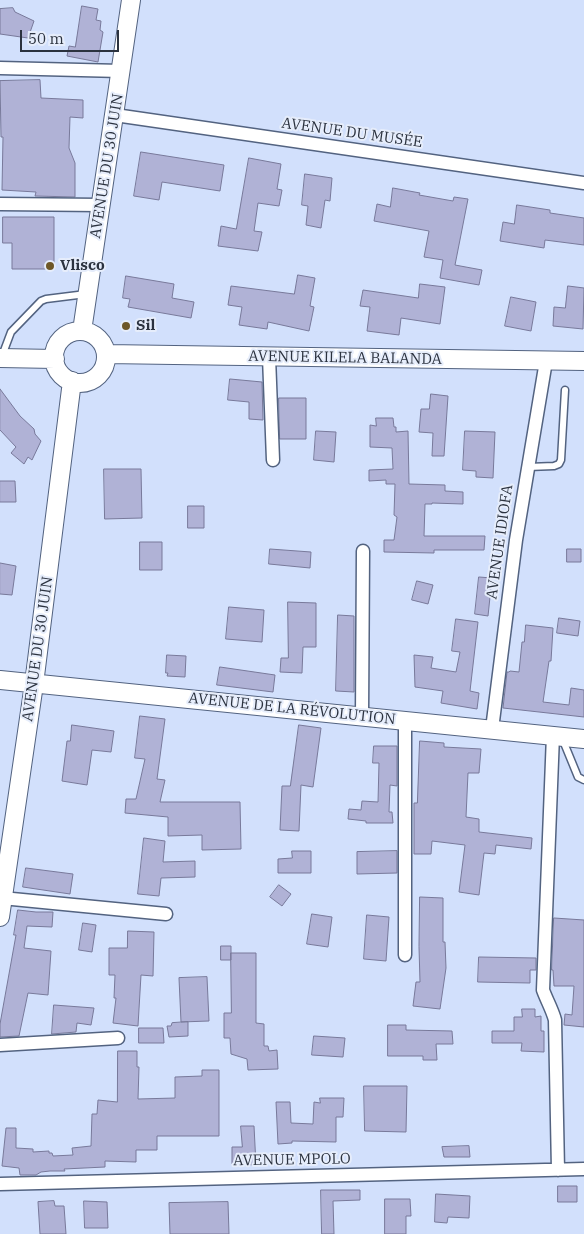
<!DOCTYPE html>
<html>
<head>
<meta charset="utf-8">
<style>
  body { margin:0 }
  #map { position:relative; width:584px; height:1234px; overflow:hidden; background:#d2e0fc; font-family:"IBM Plex Serif",serif }
  canvas { display:block }
  .scale { position:absolute; left:20px; top:30px; width:99px; height:22px; box-sizing:border-box; border:2px solid #2b323f; border-top:0; padding-left:6px; font-size:15px; line-height:18px; white-space:nowrap; color:#2b323f; -webkit-text-stroke:4px #e6edfb; paint-order:stroke }
</style>
</head>
<body>
<div id="map">
<canvas width="584" height="1234"></canvas>
<div class="scale">50 m</div>
</div>
<script>
const ctx = document.querySelector('canvas').getContext('2d');
ctx.lineJoin = 'round';
function paint(path, color) { ctx.fillStyle = color; ctx.fill(path, 'evenodd'); }
function trace(path, color, width, dash) { ctx.strokeStyle = color; ctx.lineWidth = width; ctx.lineCap = dash ? 'butt' : 'round'; ctx.setLineDash(dash || []); ctx.stroke(path); }
function write(font, color, halo, rows, align = 'center') {
  ctx.font = font + ' "IBM Plex Serif",serif'; ctx.lineWidth = 4; ctx.setLineDash([]); ctx.textBaseline = 'middle'; ctx.strokeStyle = halo; ctx.fillStyle = color; for (const [text, x, y, turn = 0] of rows) {
    ctx.save(); ctx.translate(x, y); ctx.rotate((+turn || 0) * Math.PI / 180); ctx.textAlign = isNaN(turn) ? turn : align; if (halo) ctx.strokeText(text, 0, 0); ctx.fillText(text, 0, 0); ctx.restore();
  }
}
const building = new Path2D(`
  M82 6 98 9 96 20 101 21 100 30 103 32 98 62 67 56 69 46 75 47Z
  M13 8 15 12 34 21 28 38 0 34V9Z
  M40 80 41 98 83 100V118L70 117 69 148 75 163V197L35 196 36 192 2 190 3 137H1L0 81Z
  M141 152 224 165 220 191 162 182 159 200 134 196Z
  M249 158 281 164 277 189 282 190 279 206 258 203 254 231 262 232 258 251 218 246 221 226 236 229Z
  M305 174 332 178 330 201 325 200 321 228 306 225 308 206 302 205Z
  M393 188 420 193 419 195 453 201 454 197 468 199 455 265 482 270 479 285 440 278 443 260 424 257 429 231 374 221 377 204 390 207Z
  M517 205 550 210V213L584 218V245L545 240 544 248 500 241 503 222 514 224Z
  M3 217H54V269H12V243H3Z
  M298 275 315 278 310 306 314 307 309 331 268 322 267 329 239 325 242 307 228 305 231 286 294 294Z
  M126 276 174 284 172 298 194 302 191 318 128 307 130 299 123 298Z
  M420 284 445 287 440 324 401 318 399 335 367 331 370 307 360 306 363 290 418 298Z
  M568 286 584 288 583 329 553 326 554 307 565 308Z
  M511 297 536 302 531 331 505 326Z
  M230 379 262 382 263 420 249 419V402L228 400Z
  M0 389 20 416 34 429 35 434 41 441 32 460 28 457 24 464 11 453 16 447 0 430Z
  M431 394 448 396 444 456H432L433 433 419 432 421 409H429Z
  M279 398H306V439H280Z
  M376 418H393L394 427H396V432L408 431 409 484 445 485V491L463 492V504L432 503V504H425L424 536H485L484 550H434V553L384 552V540H394L397 517 394 515 395 484H386V480L369 481V470L393 469 392 448 370 447V425L376 426Z
  M316 431 336 432 334 462 314 460Z
  M465 431 495 432 493 478 476 477V471L463 470Z
  M104 469H141L142 518 105 519Z
  M0 481H15L16 502H0Z
  M188 506H204V528H188Z
  M140 542H162V570H140Z
  M270 549 311 552 310 568 269 564Z
  M567 549H581V562H567Z
  M0 563 16 566 12 595 0 594Z
  M479 577 492 578 488 616 475 614Z
  M417 581 433 585 428 604 412 600Z
  M288 602 316 603V647H303L302 673 280 672 281 658H288Z
  M229 607 264 610 262 642 226 639Z
  M338 615 354 616V692L336 691Z
  M559 618 580 621 578 636 557 633Z
  M456 619 478 622 470 691 479 693 477 709 441 703 443 691 415 687 414 655 433 657 431 668 456 672 460 652 452 651Z
  M526 625 553 628 551 661H549L543 702 569 705 571 688 584 690V717L503 708 507 672H509L510 671 519 672 522 642H524Z
  M167 655 186 656 185 677 167 676 168 673H166Z
  M220 667 275 675 273 692 217 685Z
  M140 716 165 719 157 779 165 780 160 802H240L241 849 202 850V835L168 836V817L125 813 126 799H136L145 759 135 758Z
  M72 725 114 731 111 752 92 750 87 785 62 781 67 741H70Z
  M299 725 321 728 313 787 301 785 299 831 280 830 282 786H290Z
  M420 741 444 743V747L481 749 479 773H468L466 817 479 819V832L532 838 531 849 496 845 495 854 484 853 479 895 459 892 465 845 432 841 431 854H414V803H417Z
  M374 746H397V786L390 785 389 812H392L393 823H366V821L348 819 349 809 361 810 362 801 378 802 379 763H373Z
  M144 838 165 841 163 862 195 861V877L161 878 159 896 138 894Z
  M292 851H311V873H278V859L292 858Z
  M397 851V873L357 874V852Z
  M26 868 73 874 70 894 23 887Z
  M279 885 291 894 282 906 270 897Z
  M420 897 443 898V942H445L446 968 440 1009 413 1006 416 982H420L419 947Z
  M18 910 36 912H53L52 927 27 926 24 948 51 951 48 995 28 993 19 1036 0 1037V1024L16 935H14Z
  M312 914 332 917 328 947 307 944Z
  M367 915 389 917 386 961 364 959Z
  M554 918 584 920V1027L564 1025 565 1014 572 1015 574 986H554L553 970H552Z
  M83 923 96 925 92 952 79 950Z
  M128 931 154 932 153 976 141 975 138 1026 113 1023 116 998H114L115 975H109V948H127Z
  M221 946H231V960H221Z
  M231 953H256V1023L264 1024V1046H268L269 1051 277 1050 278 1069 248 1070 247 1059 231 1054 230 1038H224V1013H231Z
  M479 957 536 958V970H530V983L478 982Z
  M207 977 209 1021 181 1022 179 978Z
  M54 1005 94 1008 91 1025 77 1023 76 1032 52 1034Z
  M522 1009H535V1017L541 1016V1031H544V1052L521 1051 522 1043H492V1031H514V1017H522Z
  M188 1022V1036L169 1037 167 1026H171L172 1023Z
  M388 1025H406V1030L452 1031 453 1044H436L437 1060H423V1056H388Z
  M139 1028H163L164 1043H139Z
  M314 1036 345 1038 343 1057 312 1055Z
  M118 1051H137V1067H139L138 1099 175 1098V1077L202 1076V1070H219V1136H157V1150H136V1162L105 1161V1167L64 1169 65 1171H50L41 1172 36 1175H20L19 1168 2 1166 6 1128H16V1148L33 1149V1152L49 1151V1153H52L53 1156 73 1155 72 1148 91 1146 92 1114H97L98 1100 117 1102Z
  M364 1086H407L406 1132 365 1131Z
  M320 1098H344L343 1117H336V1142L292 1141V1143L278 1144 276 1102H290L291 1123 313 1124 314 1102 320 1103Z
  M241 1126H254L256 1165 232 1164V1147H242Z
  M469 1146 470 1157H444L442 1147Z
  M558 1186H577V1202H558Z
  M321 1190H360V1200L333 1201 334 1234H322Z
  M436 1194 470 1196 469 1218 448 1217 447 1223 435 1222Z
  M385 1199H410L411 1216H406V1234H385Z
  M54 1201 55 1206H64L66 1234H40L38 1202Z
  M84 1201 107 1202 108 1228H85Z
  M228 1202 229 1234H170L169 1203Z`);
paint(building, '#b0b2d6');
trace(building, '#78799a', 1);
const lane = new Path2D(`
  M2 356 11 332 41 301 46 299 86 294
  M528 467 554 466 559 464 561 460 565 390
  M562 738 578 777 584 780`);
const street = new Path2D(`
  M0 68 121 71
  M115 115 584 183
  M0 204 101 205
  M269 357 273 460
  M362 716 363 551
  M492 729 516 540 546 361
  M553 735 543 990C547 1001 552 1009 555 1020L558 1170
  M2 898 166 914
  M405 955V720
  M0 1045 118 1038
  M0 1184 584 1169`);
const secondary = new Path2D(`
  M82 331 131 0
  M54 357a26 26 0 1 1 52 0a26 26 0 1 1-52 0Z
  M106 354 584 361
  M0 358 55 359
  M0 680 584 739
  M0 917 34 684 72 381`);
trace(lane, '#536380', 9);
trace(street, '#536380', 15);
trace(secondary, '#536380', 20);
trace(lane, '#fff', 6);
trace(street, '#fff', 12);
trace(secondary, '#fff', 18);
for (const [x, y, r, color] of [
  [50,266,5,"#6e5727"],
  [126,326,5,"#6e5727"]
]) { const dot = new Path2D(); dot.arc(x, y, r, 0, 2 * Math.PI); ctx.fillStyle = color; ctx.fill(dot); trace(dot, '#e6edfb', 2); }
write('15px', '#2b323f', '#e6edfb', [
  ["AVENUE DU MUSÉE",352,133,8],
  ["AVENUE DU 30 JUIN",107,166,-81],
  ["AVENUE KILELA BALANDA",345,358,1],
  ["AVENUE IDIOFA",500,542,-82],
  ["AVENUE DU 30 JUIN",38,649,-82],
  ["AVENUE DE LA RÉVOLUTION",292,709,6],
  ["AVENUE MPOLO",292,1160,-1]
]);
write('bold 15px', '#2b323f', '#e6edfb', [
  ["Vlisco",60,266],
  ["Sil",136,326]
], 'left');
</script>
</body>
</html>
